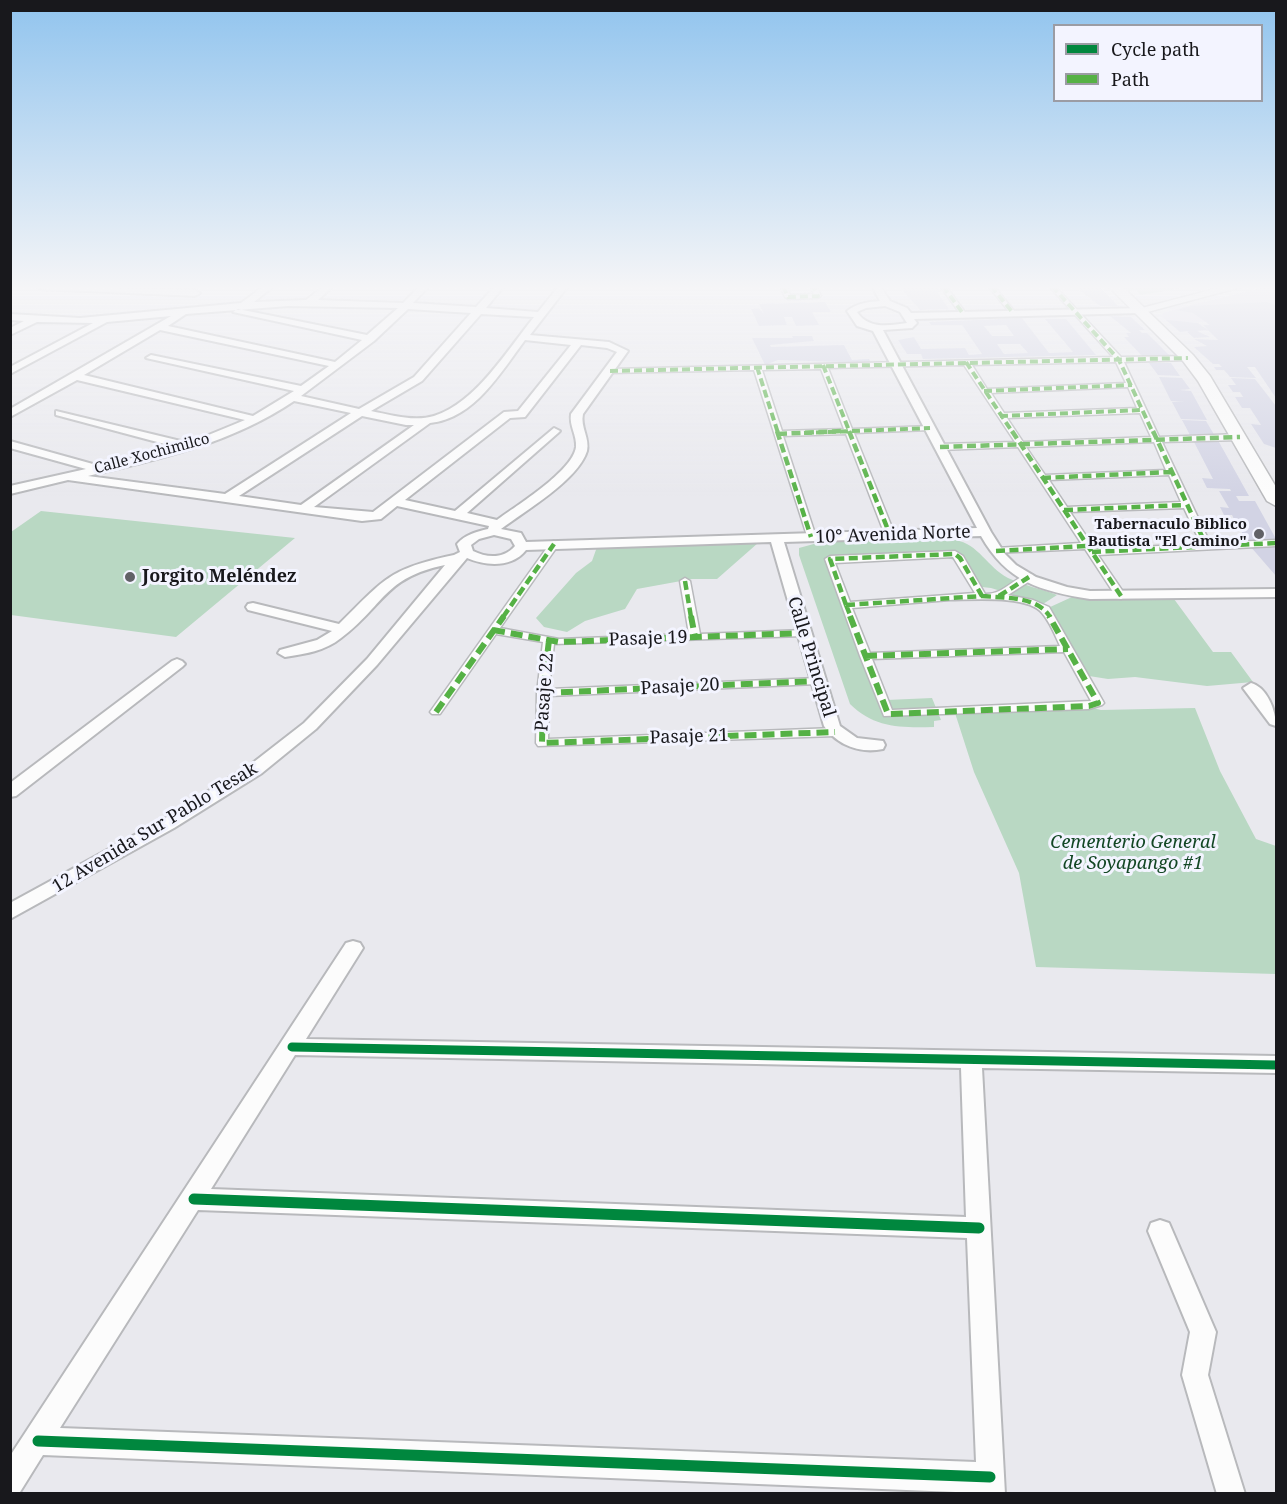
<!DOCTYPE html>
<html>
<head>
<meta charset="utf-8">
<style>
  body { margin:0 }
  #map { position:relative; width:1287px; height:1504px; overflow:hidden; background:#e9e9ee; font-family:"Noto Serif",serif }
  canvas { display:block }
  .frame { position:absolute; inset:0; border:12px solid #18181c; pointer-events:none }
  .legend { position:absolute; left:1053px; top:24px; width:210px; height:78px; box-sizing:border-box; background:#f3f4ff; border:2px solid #9b9ca4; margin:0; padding:8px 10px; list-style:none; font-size:18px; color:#18181c }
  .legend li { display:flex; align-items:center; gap:12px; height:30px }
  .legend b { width:30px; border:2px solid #9b9ca4 }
</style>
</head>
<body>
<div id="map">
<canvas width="1287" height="1504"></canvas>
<div class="frame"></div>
<ul class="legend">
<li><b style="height:8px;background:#00873e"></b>Cycle path</li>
<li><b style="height:8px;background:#55b145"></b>Path</li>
</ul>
</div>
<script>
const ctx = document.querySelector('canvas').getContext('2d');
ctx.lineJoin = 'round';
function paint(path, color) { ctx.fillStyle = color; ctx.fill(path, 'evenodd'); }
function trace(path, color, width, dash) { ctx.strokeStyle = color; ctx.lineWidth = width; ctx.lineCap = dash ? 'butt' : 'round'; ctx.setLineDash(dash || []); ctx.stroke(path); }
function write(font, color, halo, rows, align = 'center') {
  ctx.font = font + ' "Noto Serif",serif'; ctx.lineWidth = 6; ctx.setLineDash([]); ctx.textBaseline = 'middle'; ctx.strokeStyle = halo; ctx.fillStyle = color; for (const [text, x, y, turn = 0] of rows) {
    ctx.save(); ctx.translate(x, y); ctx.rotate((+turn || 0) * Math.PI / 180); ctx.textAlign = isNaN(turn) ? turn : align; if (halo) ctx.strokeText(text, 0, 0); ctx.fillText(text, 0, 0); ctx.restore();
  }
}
paint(new Path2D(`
  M1270 286H1276V398L1255 367 1203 325H1209L1206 322 1171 324 1162 317 1163 313 1182 307Z`), '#e4e1ef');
paint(new Path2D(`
  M1125 286H1194L1141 295 1136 290 1129 291Z
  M41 511 295 538 176 637 11 615V532Z
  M955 540C979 544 987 567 1008 578 1023 585 1041 589 1057 595L1043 604 991 588 973 586 959 561 943 557 834 562 887 700 932 698 941 720 934 721V727C902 728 874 728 850 704L799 555V548L821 542Z
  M758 543 717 579H692L637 589 625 609 585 621 567 632 544 627 536 618 576 573 592 561 597 547Z
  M1072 597 1124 600 1174 599 1213 652H1231L1253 682 1207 686 1135 677 1108 679 1089 676 1048 608Z
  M1089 707 1101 710 1195 708 1220 771 1256 839 1276 846V974L1036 967 1019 873 974 772 955 713Z`), '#b9d8c3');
paint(new Path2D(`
  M899 286H936L941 292H937L949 309 920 310Z
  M1074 286H1099L1118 306H1100Z
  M825 302 831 312H812L819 325 796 326 792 317H784L787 325 759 326 751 309 759 308 764 314 759 304Z
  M1266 302 1276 305V398L1255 367H1247L1256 378 1230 377 1224 370H1216L1214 367H1222L1219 364H1213L1194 347 1207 346 1194 339 1218 340 1203 325H1210L1193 313 1177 310 1191 306Z
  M1110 316 1131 317 1145 330H1139L1142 333H1147L1171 357 1144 358 1124 337H1129L1126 333H1131Z
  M1022 318 1049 353 1073 352 1045 319H1066L1096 355 923 359 921 354H907L898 340 914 337 921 349 965 348 969 355 982 354 962 325H931L929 322ZM1006 325 1014 336H992L984 326ZM997 344H1020L1028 353 1004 354Z
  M1166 320 1198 323 1208 330 1197 331 1210 337 1194 338 1187 332 1189 331 1180 332Z
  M792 336H812L814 341 770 345 771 347 844 345 852 360 869 359 871 363 778 360 765 365 752 338H793Z
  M1149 363H1171L1180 376 1158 375Z
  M1159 377 1182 378 1190 389 1180 390 1191 391 1207 420 1181 419 1172 402H1184L1171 401Z
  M1231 378 1255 379 1276 406V448L1264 444 1251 424 1261 425 1250 408H1242L1235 397H1243L1240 392H1233L1228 385H1236Z
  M1182 420 1206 421 1215 436 1191 437Z
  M1194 442H1219L1249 496H1236L1239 501H1255L1276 539 1246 540 1240 529H1233L1228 521H1235L1232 515H1224L1220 507 1229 508 1219 491H1231L1230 489 1207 488 1202 478 1213 479Z
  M1276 545V576L1250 546Z`), '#d2d3e4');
const pedestrian = new Path2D(`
  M780 286H786L790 295 814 294 810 286H816L821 296 818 298 788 299 785 297Z
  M940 286H946L967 315 966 316H962Z
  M988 286H994L1015 312V314H1011Z
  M1049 286H1055L1121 357 1191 356V360H1188L1124 362 1159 437 1240 434 1244 437 1240 440 1162 442 1210 543 1276 540V546L1098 555 1126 596 1121 599 1117 598 1085 549 993 553V549L996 548 1081 543 1018 447 940 450 936 447 940 444 1015 442 964 365 828 368 852 429 930 426 934 428 930 430 854 433 895 535 890 538 885 535 846 434 783 436 816 537 814 539H808L754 370 610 373 606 371 610 369 1113 357ZM1116 362 1126 383 987 389 972 365ZM821 369 844 429 782 431 762 370ZM1128 387 1137 408 1004 413 991 393ZM1140 413 1151 437 1023 442 1007 418ZM1154 442 1166 470 1045 475 1026 447ZM1169 475 1181 502 1067 507 1049 480ZM1184 508 1201 544 1095 549 1070 512Z
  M554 541 559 544 500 628 559 639 689 634 680 581 685 578 690 581 700 634 804 630 809 633 804 636 554 644 549 689 817 678 823 681 817 684 549 696 548 739 835 728 841 732 835 736 538 746 536 743 537 693 543 642 496 634 440 714H432L430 712 551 542Z
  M955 551 963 556 985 594C1006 595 1016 573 1033 575V579L1008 595 1033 600 1049 607 1104 703 1102 705 1089 709 884 716 860 656 825 559 830 556ZM953 557 975 593 850 602 835 563ZM950 600C971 600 1028 595 1042 613 1050 622 1055 635 1060 646L870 653 852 608ZM1064 652 1091 701 892 710 872 659Z`);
const minor = new Path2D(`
  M36 286 195 290 200 293 195 296 41 289Z
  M264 286H274L254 302 306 300 324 286H333L318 300 403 303 420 286H429L413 303 476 307 495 286H504L486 308 538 312 559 286H568L530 335 609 342 628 351 583 414C580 427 590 438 587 451 578 480 525 511 501 529L521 533 526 542 977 528 873 331 857 326 847 311C857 303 868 302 880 301L872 286H880L890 301 907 308 911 313 1143 308 1145 310 1140 313 914 319 917 323 912 328 883 330 991 532 1005 554 1016 565 1036 577 1067 587 1090 591 1276 589V597L1090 599C1040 591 1007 582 981 536L784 542 840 726 857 738 883 741 885 745 883 749C860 754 837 745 824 726L771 542 526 550C512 568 486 566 467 558L377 665 316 729 262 773 174 828 10 919V903L162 820 250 765 304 723 367 659 445 565C383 578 385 605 341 638 325 651 305 654 285 657L278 653 280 650 317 640 332 631 248 610 246 607 248 604 253 603 339 624C385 579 388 569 454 555L460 552 457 544C466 534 476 532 488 529L489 526 397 506 381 519 362 521 68 480 10 494V486L86 469 10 448V441L100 466 176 447 56 415V411L189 443 245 420 77 380 10 417V409L171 316 107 322 10 374V367L93 323 37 322 10 335V328L24 321 10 320V314L80 318 241 303ZM288 306 398 308 367 335 238 309 233 312 362 340 335 362 168 326 186 314ZM885 306 900 312 907 323C888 326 868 329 857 312L866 308ZM408 309 471 313 414 377 359 409 301 396 374 341ZM481 314 534 317C508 349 476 403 434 416 414 422 391 415 371 411L422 381ZM160 330 329 366 301 386 151 355 146 358 294 391 253 416 84 375ZM525 340 571 345 518 411 504 412 373 512 314 507 430 423C474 419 501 372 525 340ZM581 345 607 348 617 352 571 414C569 426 577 435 576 447 573 471 516 506 497 520L467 513 558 433 560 431 554 428 455 511 405 500 510 418 525 417ZM294 401 351 413 225 494 88 476C160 459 232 443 294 401ZM362 416 406 425H414L301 505 239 496ZM494 535 511 539 515 546C504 559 487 558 473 551L471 545 479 539Z
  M177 659 182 661 185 664 182 667 16 796 10 797V783L172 661Z
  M1251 683C1267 687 1276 711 1276 726L1270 724 1243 688Z
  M353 941 360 943 363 948 306 1039 1276 1056V1073L982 1068 1005 1494 43 1455 20 1492 10 1494V1456L346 943ZM295 1055 961 1068 966 1217 211 1189ZM198 1210 967 1238 976 1462 60 1428Z
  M1160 1220 1169 1223 1216 1332 1208 1375 1245 1494H1217L1182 1375 1190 1332 1148 1231 1151 1223Z`);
const tertiary = new Path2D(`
  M1226 286H1245L1140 314 1134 310Z`);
const secondary = new Path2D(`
  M1108 286H1122L1193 355 1210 376 1276 487V506L1267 501 1198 381 1183 361Z`);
trace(pedestrian, '#b8b9bc', 3);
trace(minor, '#b8b9bc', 4);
trace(tertiary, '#b8b9bc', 3);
trace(secondary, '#b8b9bc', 3);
paint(pedestrian, '#fcfcfc');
paint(minor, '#fcfcfc');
paint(tertiary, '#fcfcfc');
paint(secondary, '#fcfcfc');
trace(new Path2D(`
  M783 286 788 297 818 296 813 286
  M943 286 964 315
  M991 286 1013 313
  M1052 286 1119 360 1153 433
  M966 362 1013 433
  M823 365 850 433
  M757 367 778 433
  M610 371 1188 358
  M984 391 1132 385
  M1000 416 1142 410
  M804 433 930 428`), '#55b145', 4, [8, 4]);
trace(new Path2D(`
  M777 431 811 537
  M849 431 890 535
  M1012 431 1121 596
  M1153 431 1206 545
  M778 434 842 431
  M940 447 1240 437
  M1042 478 1171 472
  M1064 510 1185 505
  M996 551 1087 546
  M1092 552 1276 543
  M685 581 691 617
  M982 596C1004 598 1038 596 1050 617
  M999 596 1029 577
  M846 605 851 617
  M846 605 830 559 955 554 960 558 982 596
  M846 605 982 596
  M503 617 554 544`), '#55b145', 4.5, [9, 4.5]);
trace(new Path2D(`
  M691 616 695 637
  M850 616 888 714 1089 706 1098 703 1049 616
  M493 630 559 642 804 633
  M549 640 543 693 542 743 835 732
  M865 656 1068 649
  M543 693 817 681
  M436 712 504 616`), '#55b145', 6, [12, 6]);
trace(new Path2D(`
  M292 1047 1276 1065`), '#00873e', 9);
trace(new Path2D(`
  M194 1199 979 1228
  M38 1441 990 1477`), '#00873e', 11);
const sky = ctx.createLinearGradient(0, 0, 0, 496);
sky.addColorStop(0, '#91c4ee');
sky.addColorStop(0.58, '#f5f5f7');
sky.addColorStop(1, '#f5f5f700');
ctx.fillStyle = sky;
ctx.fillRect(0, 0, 1287, 496);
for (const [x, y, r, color] of [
  [1259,534,6,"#616166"],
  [130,577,6,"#616166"]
]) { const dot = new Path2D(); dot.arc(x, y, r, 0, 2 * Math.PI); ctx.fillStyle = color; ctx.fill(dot); trace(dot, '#f3f4ff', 2); }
write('15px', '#18181c', '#f3f4ff', [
  ["Calle Xochimilco",152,454,-15]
]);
write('bold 15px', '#18181c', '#f3f4ff', [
  ["Tabernaculo Biblico",1247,525],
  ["Bautista \"El Camino\"",1247,542]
], 'right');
write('18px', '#18181c', '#f3f4ff', [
  ["10° Avenida Norte",893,535,-2],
  ["Pasaje 19",648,639,-2],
  ["Calle Principal",811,657,73],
  ["Pasaje 20",680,687,-3],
  ["Pasaje 22",545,692,-86],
  ["Pasaje 21",689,737,-2],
  ["12 Avenida Sur Pablo Tesak",155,828,-31]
]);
write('bold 18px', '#18181c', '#f3f4ff', [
  ["Jorgito Meléndez",142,577]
], 'left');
write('italic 18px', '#134725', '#f3f4ff', [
  ["Cementerio General",1133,843],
  ["de Soyapango #1",1133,864]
]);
</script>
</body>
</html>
